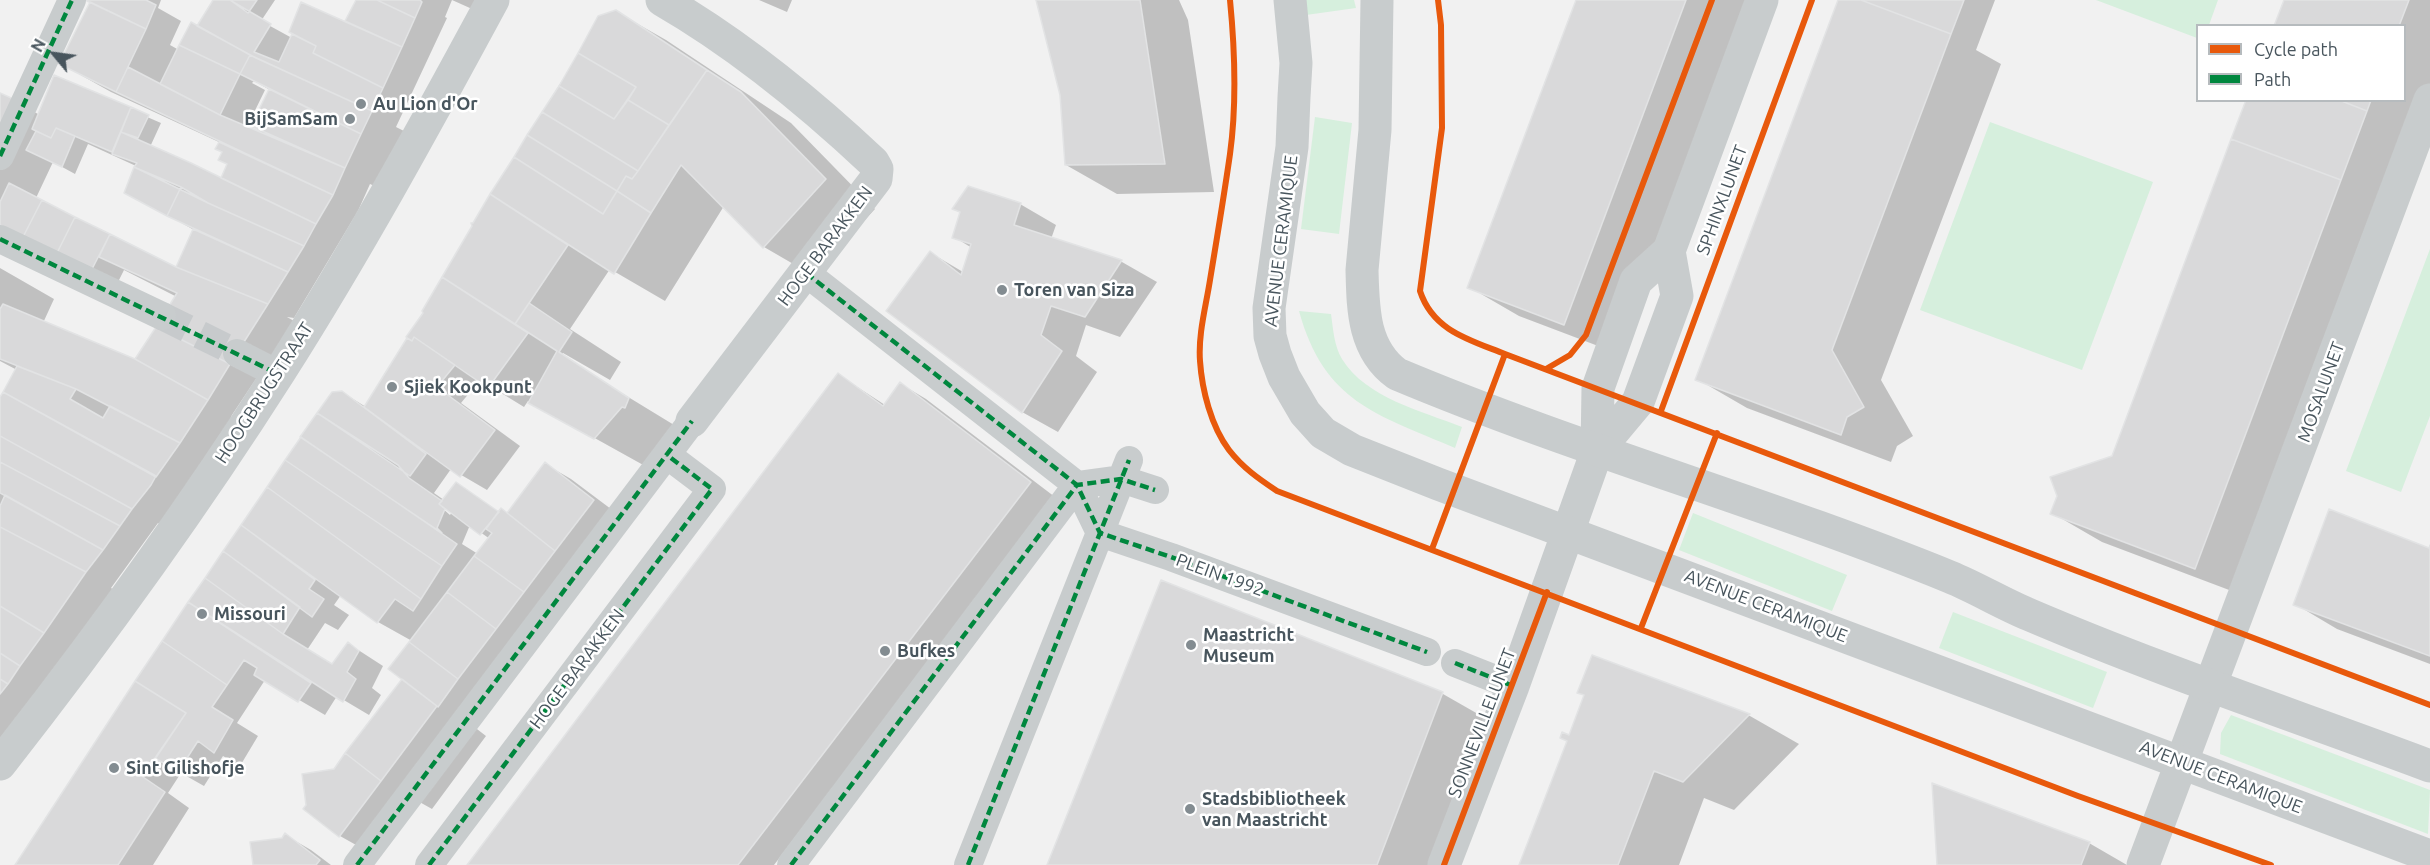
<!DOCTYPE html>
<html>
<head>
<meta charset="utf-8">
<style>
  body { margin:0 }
  #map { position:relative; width:2430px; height:865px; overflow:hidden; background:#f1f1f1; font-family:Ubuntu,sans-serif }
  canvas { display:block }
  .legend { position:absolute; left:2196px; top:24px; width:210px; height:78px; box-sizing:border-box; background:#fff; border:2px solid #b6bbbe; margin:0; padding:8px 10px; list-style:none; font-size:18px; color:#48555d }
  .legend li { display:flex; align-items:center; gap:12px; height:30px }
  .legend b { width:30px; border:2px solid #b6bbbe }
  .north { position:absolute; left:24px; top:24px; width:60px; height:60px; -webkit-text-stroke:4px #fff; paint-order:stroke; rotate:299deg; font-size:16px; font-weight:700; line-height:24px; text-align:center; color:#48555d }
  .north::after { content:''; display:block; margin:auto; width:21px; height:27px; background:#48555d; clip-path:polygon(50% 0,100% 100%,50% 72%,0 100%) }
</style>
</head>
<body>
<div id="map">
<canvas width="2430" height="865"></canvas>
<ul class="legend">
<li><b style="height:8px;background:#e8590c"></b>Cycle path</li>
<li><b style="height:8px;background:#00873e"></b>Path</li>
</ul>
<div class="north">N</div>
</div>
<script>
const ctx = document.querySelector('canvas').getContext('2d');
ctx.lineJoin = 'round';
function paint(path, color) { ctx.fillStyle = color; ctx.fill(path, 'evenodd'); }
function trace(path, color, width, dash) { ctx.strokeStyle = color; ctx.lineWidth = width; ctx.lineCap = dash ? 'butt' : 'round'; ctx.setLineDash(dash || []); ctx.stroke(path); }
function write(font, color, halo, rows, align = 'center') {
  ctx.font = font + ' Ubuntu,sans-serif'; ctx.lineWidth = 5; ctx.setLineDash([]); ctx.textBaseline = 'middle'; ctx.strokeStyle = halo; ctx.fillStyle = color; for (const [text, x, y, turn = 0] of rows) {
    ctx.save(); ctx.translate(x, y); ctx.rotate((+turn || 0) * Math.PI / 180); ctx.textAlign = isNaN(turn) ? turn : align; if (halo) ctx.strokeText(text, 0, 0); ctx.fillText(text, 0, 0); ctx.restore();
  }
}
paint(new Path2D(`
  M1304 0H1354L1356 8 1306 15Z
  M2096 0H2218L2209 25 2198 26 2197 38Z
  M1315 117 1352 123 1339 234 1301 229Z
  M1990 122 2153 182 2082 370 1920 310Z
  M2430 249V416L2401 492 2346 471Z
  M1299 311 1331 314C1333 328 1334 346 1342 359 1366 398 1422 411 1462 427L1455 448C1376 414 1324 402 1299 311Z
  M1693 513 1847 575 1832 611 1679 550Z
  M1953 612 2107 672 2093 708 1939 648Z
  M2231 715 2430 790 2428 834 2220 754 2221 733Z`), '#d6efdd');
paint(new Path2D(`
  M88 0H161L158 8 181 21 170 45 179 50 215 0H275L261 21 292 38 294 34 346 23 358 0H452L445 17 447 18 396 127 406 132 396 196 370 184 358 211 294 318 287 317 317 334 281 391 256 379 232 415 183 537 158 523 111 588 128 598 0 751V400L17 370 0 361V268L54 299 43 323 134 360 177 297 124 270 117 284 0 224V94L40 115 55 77 161 123 150 147 231 185 228 164 221 143 111 92 61 64 92 2ZM254 81 270 90 253 126 265 135 247 127 265 90 252 83ZM88 144 136 166 126 192 194 230 177 269 36 198 53 162 75 174Z
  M452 0H487L481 13Z
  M759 0H792L787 12Z
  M1038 0H1179L1188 20 1214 192 1117 194 1066 165 1064 117 1057 73Z
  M1577 0H1747L1614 352 1519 316 1469 287Z
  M1840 0H1995L1976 50 2001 64 1881 380 1913 436 1897 446 1891 462 1747 408 1697 379Z
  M2285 0H2430V105L2245 596 2102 542 2052 513 2059 496 2113 457 2247 100H2404V26H2276Z
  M615 11 666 40 791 123 875 209 814 276 764 247 724 206 665 301 610 269 570 329 621 362 610 380 563 353 561 356 679 428 645 466 528 401 524 407 480 380 461 403 520 446 487 490 451 469 434 493 444 500 508 514 545 464 571 479 619 515 464 719 486 736 432 809 407 795 365 850 340 836 335 771 403 679 412 641 378 622 341 595 334 605 349 615 338 630 325 623 307 650 333 665 349 644 383 666 372 688 381 695 369 715 337 696 325 715 265 680 237 723 258 736 240 766 223 756 204 786 181 773 168 793 189 808 153 865H18L136 681 243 526 342 392 366 407 417 346 426 313 424 311 491 195 579 53ZM433 500 440 503 452 512 450 515ZM470 525 490 539 478 554 462 544Z
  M1020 204 1056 225 1051 239 1122 262 1157 282 1120 337 1086 325 1076 356 1097 372 1058 432 1022 412 931 253 963 272 972 248 954 237 961 213 954 209Z
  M839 375 885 405 901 384 926 399 1055 497 774 865H470Z
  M2430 550V664L2337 629 2295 604Z
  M1162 582 1443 694 1485 718 1428 865H1049Z
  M1593 657 1750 716 1799 744 1734 810 1704 798 1679 865H1521L1585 695Z
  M285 835 311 850 331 865H255Z
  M2089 843 2127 865H1939Z`), '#0003');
const building = new Path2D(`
  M85 0H146L156 5 146 29Z
  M213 0H230L271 24 254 52 279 62 292 34 316 46 313 53 383 88 372 111 256 58 197 26Z
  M230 0H257L248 13Z
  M356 0H377L415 18 402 47 345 21Z
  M377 0H420L422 2 415 18Z
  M1036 0H1140L1165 164 1065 165 1060 95Z
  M1576 0H1686L1564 325 1467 288Z
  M1838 0H1861L1951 34 1832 350 1864 407 1847 417 1841 435 1695 380Z
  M1861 0H1964L1951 34Z
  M2284 0H2409L2399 26H2274Z
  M90 2 146 29 116 92 59 64Z
  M301 2 402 47 383 88 313 53 316 46 289 32Z
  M616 10 707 70 669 125 628 100 636 87 578 53 598 16Z
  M191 22 250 55 240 74 179 45Z
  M179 45 240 74 220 115 160 84Z
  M578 53 636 87 614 119 559 86Z
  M250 55 372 111 361 134 240 74Z
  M128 67 220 115 345 168 333 195 116 92Z
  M707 70 741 92 826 179 763 248 681 165 651 213 617 191 626 176 632 179 638 171Z
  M54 75 131 107 112 152 56 128 51 138 32 129Z
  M559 86 614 119 628 100 669 125 638 171 542 112Z
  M269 89 361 134 345 168 251 126Z
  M0 93 18 101 0 139Z
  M2246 100H2339L2367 111 2341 180 2231 139Z
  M2339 100H2371L2367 111Z
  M131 107 149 115 138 138 121 132Z
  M542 112 638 171 632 179 626 176 617 191 527 135Z
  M56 128 75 136 62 167 26 150 36 131 51 138Z
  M121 132 191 163 316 224 304 246 208 203 134 167 137 163 112 154Z
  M527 135 617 191 603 214 514 157Z
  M2231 139 2341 180 2195 569 2050 514 2057 496 2050 477 2112 456Z
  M219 142 333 195 316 224 221 178 227 164 218 160 222 152 215 149Z
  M514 157 603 214 617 191 651 213 614 274 490 194Z
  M134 167 181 187 167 216 124 193Z
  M9 183 42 200 23 237 0 225V202Z
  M968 186 1021 203 1014 225 1122 260 1085 317 1051 306 1041 335 1062 351 1022 413 886 311 930 251 961 275 971 244 952 238 960 212 952 209Z
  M181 187 208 203 304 246 288 272 167 216Z
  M490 194 568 245 515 324 442 277 472 226 471 223H473Z
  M42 200 75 217 57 253 23 237Z
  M75 217 110 234 91 271 57 253Z
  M193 229 288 272 268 304 176 267Z
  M110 234 176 267 268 304 230 364 156 327 177 293 99 257Z
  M442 277 528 333 488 388 414 337 412 341 406 337 423 313 422 311Z
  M529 303 572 332 559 352 629 398 625 408 622 407 594 439 528 403 557 351 515 324Z
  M3 304 135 359 208 400 180 443 76 389 0 359V309Z
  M156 327 230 364 208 400 135 359Z
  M414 337 455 365 437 387 495 430 460 477 364 407 407 338 412 341Z
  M17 366 76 389 70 399 103 418 110 406 180 443 156 477 3 392Z
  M838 373 883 406 900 382 1031 482 738 865H467Z
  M342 391 426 454 410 476 317 413 332 392Z
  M3 392 156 476 151 485 132 509 0 436V397Z
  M317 413 398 465 409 478 442 501 439 504 445 509 437 528 442 533 300 437Z
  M0 436 132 509 120 526 0 462Z
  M301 437 457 544 442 566 285 460Z
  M285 460 442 566 421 599 267 487Z
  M0 462 120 526 103 550 0 493Z
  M545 462 594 500 555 551 507 513Z
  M456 482 499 512 480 535 439 504Z
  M267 487 421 599 413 611 395 599 377 623 241 525Z
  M5 495 103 550 86 572 0 527V506Z
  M501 508 555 551 524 592 474 556 492 533 486 529Z
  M2329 509 2429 548 2430 545V656L2293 605Z
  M241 525 315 580 309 589 324 599 312 617 223 551Z
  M0 527 86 572 44 633 0 606Z
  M223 551 300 607 283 634 205 578Z
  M474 556 524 592 496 629 447 592Z
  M205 578 283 634 332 664 348 642 359 651 347 672 356 679 343 702 188 602Z
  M1161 580 1443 692 1377 865H1047Z
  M447 592 496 629 458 679 409 642Z
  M188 602 311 683 298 702 254 675 257 668 244 660 227 685 162 641Z
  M0 606 44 633 20 666 0 653Z
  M162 641 227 685 212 707 233 720 214 753 198 741 178 772 155 758 186 713 135 681Z
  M409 642 458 679 438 707 388 669Z
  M0 653 20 666 8 684 0 679Z
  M1592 655 1750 714 1683 782 1654 771 1618 865H1519L1567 741 1560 738 1562 732 1569 735 1584 695 1577 693Z
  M0 679 8 684 0 694Z
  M402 679 437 706 381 781 345 753Z
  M135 681 186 713 143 777 165 792 118 865H15Z
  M345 753 381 781 339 837 303 809 306 805 302 774 334 769Z
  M1932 783 2090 842 2081 865H1937Z
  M285 833 320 860 316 865H253L250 842 282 838Z`);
paint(building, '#d9d9da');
trace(building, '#e2e3e4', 1.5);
trace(new Path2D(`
  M162 316 237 353`), '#c7cacc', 28, [28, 14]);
trace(new Path2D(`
  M0 156 72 0
  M0 239 162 316
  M806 273 1077 485 1100 533 1171 557 1427 652
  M237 353 278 374
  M1455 663 1513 686
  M357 865 692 421
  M429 865 712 489 667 455
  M791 865 1077 485 1121 479 1155 490
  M968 865 1129 460`), '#c8cccd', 28);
trace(new Path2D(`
  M662 0C740 45 808 101 873 162L877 169 876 179 692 421
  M1597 451 1638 402 1677 296 1669 251
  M0 764C99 638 193 508 279 373 356 252 425 126 493 0
  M1444 865 1513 686 1597 451 1598 388 1636 281 1669 251 1762 0
  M2143 865 2430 100`), '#c8cccd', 33);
trace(new Path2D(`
  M1290 0 1296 63 1294 97 1292 147 1269 308 1270 336 1275 354 1284 377 1305 413 1323 433 1352 450 1438 484 2430 856
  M1377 0 1375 130 1362 270C1363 309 1363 349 1397 374 1578 450 1768 503 1950 577 1977 588 2003 604 2030 615 2161 671 2297 716 2430 766`), '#c8cccd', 33);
trace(new Path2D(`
  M0 156 72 0
  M0 239 278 374
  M806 273 1077 485 1100 533 1171 557 1427 652
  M1455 663 1513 686
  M357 865 692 421
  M429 865 712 489 667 455
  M791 865 1077 485 1121 479 1155 490
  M968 865 1129 460`), '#00873e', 4.5, [9, 4.5]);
trace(new Path2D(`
  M1230 0C1235 51 1237 103 1230 154 1224 196 1217 238 1210 280 1206 306 1198 334 1200 361 1202 390 1211 426 1229 450 1243 468 1259 479 1277 491L2078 796 2271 865
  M1438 0 1441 25 1442 128 1420 291C1433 331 1470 340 1505 354L2430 705
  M1546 369 1570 355 1586 335 1712 0
  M1661 411 1812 0
  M1432 549 1505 354
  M1641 628 1717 433
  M1444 865 1547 592`), '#e8590c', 6);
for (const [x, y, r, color] of [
  [361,104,6,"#838c91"],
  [350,119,6,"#838c91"],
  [1002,290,6,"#838c91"],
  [392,387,6,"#838c91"],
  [202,614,6,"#838c91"],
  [1191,645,6,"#838c91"],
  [885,651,6,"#838c91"],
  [114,768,6,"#838c91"],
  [1190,809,6,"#838c91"]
]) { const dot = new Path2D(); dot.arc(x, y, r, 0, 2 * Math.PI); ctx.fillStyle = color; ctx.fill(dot); trace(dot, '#fff', 2); }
write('bold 18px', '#48555d', '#fff', [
  ["Au Lion d'Or",373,104],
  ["BijSamSam",338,119,"right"],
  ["Toren van Siza",1014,290],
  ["Sjiek Kookpunt",404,387],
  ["Missouri",214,614],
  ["Maastricht",1203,635],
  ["Museum",1203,656],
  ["Bufkes",897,651],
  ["Sint Gilishofje",126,768],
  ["Stadsbibliotheek",1202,799],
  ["van Maastricht",1202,820]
], 'left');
write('18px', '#48555d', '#fff', [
  ["SPHINXLUNET",1722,200,-70],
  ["AVENUE CERAMIQUE",1281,241,-83],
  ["HOGE BARAKKEN",825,246,-53],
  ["MOSALUNET",2321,392,-70],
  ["HOOGBRUGSTRAAT",264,393,-57],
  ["PLEIN 1992",1220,575,20],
  ["AVENUE CERAMIQUE",1766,606,21],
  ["HOGE BARAKKEN",577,669,-53],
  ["SONNEVILLELUNET",1482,723,-69],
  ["AVENUE CERAMIQUE",2221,777,21]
]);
</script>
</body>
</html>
